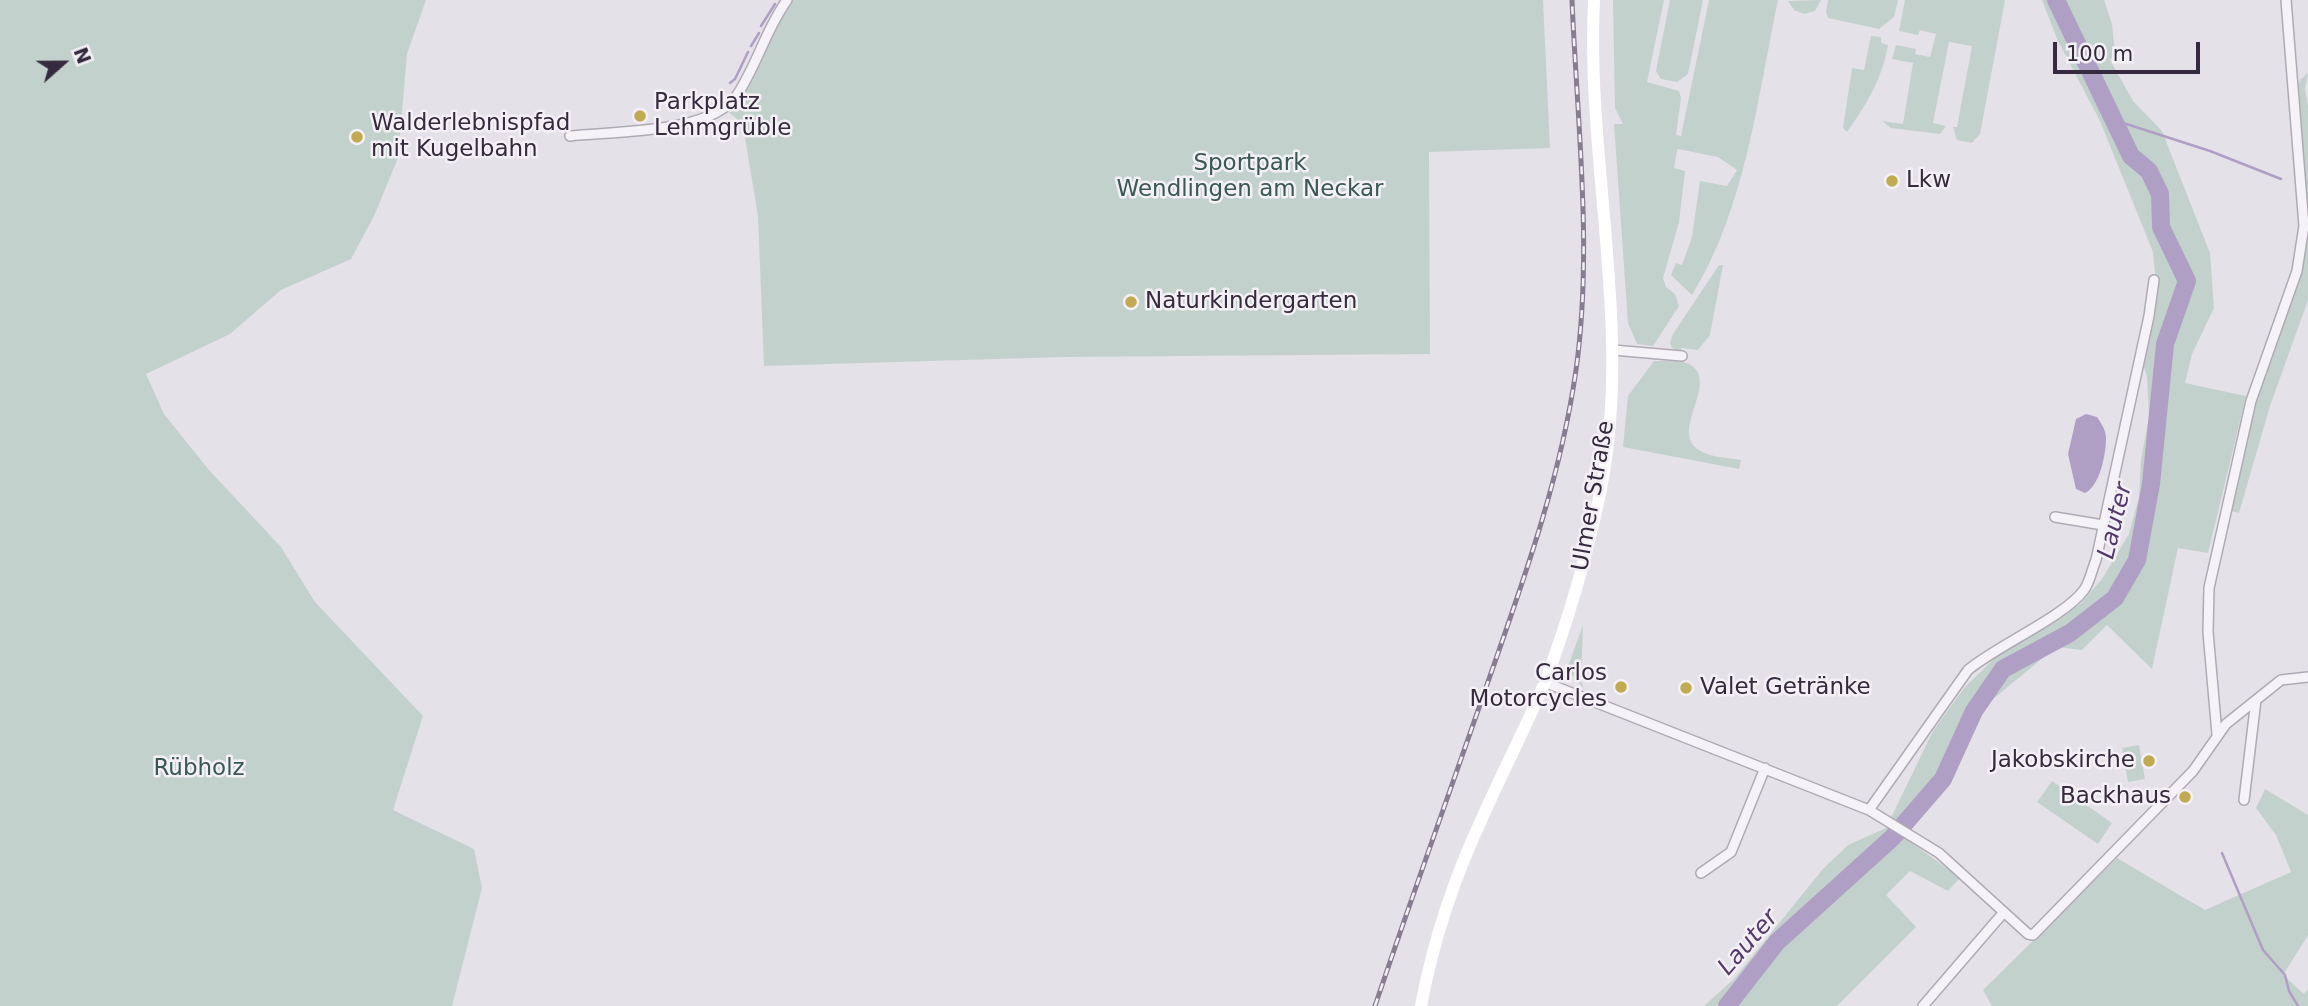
<!DOCTYPE html>
<html>
<head>
<meta charset="utf-8">
<style>
  body { margin:0 }
  #map { position:relative; width:2308px; height:1006px; overflow:hidden; background:#e5e1e8; font-family:"DejaVu Sans",sans-serif }
  canvas { display:block }
  .north { position:absolute; left:28px; top:28px; width:70px; height:70px; -webkit-text-stroke:5px #f3f0f6; paint-order:stroke; rotate:69deg; font-size:19px; font-weight:700; line-height:28px; text-align:center; color:#362b3e }
  .north::after { content:''; display:block; margin:auto; width:24px; height:32px; background:#362b3e; clip-path:polygon(50% 0,100% 100%,50% 72%,0 100%) }
  .scale { position:absolute; left:2053px; top:42px; width:147px; height:32px; box-sizing:border-box; border:4px solid #362b3e; border-top:0; padding-left:9px; font-size:21px; line-height:24px; white-space:nowrap; color:#362b3e; -webkit-text-stroke:5px #f3f0f6; paint-order:stroke }
</style>
</head>
<body>
<div id="map">
<canvas width="2308" height="1006"></canvas>
<div class="north">N</div>
<div class="scale">100 m</div>
</div>
<script>
const ctx = document.querySelector('canvas').getContext('2d');
ctx.lineJoin = 'round';
function paint(path, color) { ctx.fillStyle = color; ctx.fill(path, 'evenodd'); }
function trace(path, color, width, dash) { ctx.strokeStyle = color; ctx.lineWidth = width; ctx.lineCap = dash ? 'butt' : 'round'; ctx.setLineDash(dash || []); ctx.stroke(path); }
function write(font, color, halo, rows, align = 'center') {
  ctx.font = font + ' "DejaVu Sans",sans-serif'; ctx.lineWidth = 5; ctx.setLineDash([]); ctx.textBaseline = 'middle'; ctx.strokeStyle = halo; ctx.fillStyle = color; for (const [text, x, y, turn = 0] of rows) {
    ctx.save(); ctx.translate(x, y); ctx.rotate((+turn || 0) * Math.PI / 180); ctx.textAlign = isNaN(turn) ? turn : align; if (halo) ctx.strokeText(text, 0, 0); ctx.fillText(text, 0, 0); ctx.restore();
  }
}
paint(new Path2D(`
  M0 0H426L407 54 398 158 374 216 351 259 281 290 230 334 146 374 164 414 209 470 281 547 315 602 423 716 393 810 474 849 482 888 452 1006H0Z
  M787 0H1543L1550 148 1429 152 1430 354 1063 357 764 366 758 216 744 132 738 120 724 108 737 95Z
  M1613 0H1664L1647 82 1679 91 1681 98 1676 135 1681 136 1709 0H1778C1757 100 1746 207 1692 295L1671 275 1676 263 1682 265 1692 237 1700 181 1727 186 1737 170 1718 157 1678 149 1677 151 1674 168 1685 171 1679 222 1663 278 1666 287 1675 294 1679 306 1653 346 1637 344 1628 323 1614 124H1623L1615 108Z
  M1670 0H1703L1688 74 1677 82 1661 79 1656 71Z
  M1821 0 1815 11 1804 14 1794 10 1788 1Z
  M1828 0H1898L1894 17 1879 29 1828 18 1826 12Z
  M1905 0H2005L1980 134 1972 143 1957 140 1953 127H1957L1972 46 1949 42 1933 123 1946 126 1940 134 1891 128 1882 121 1903 124 1913 63 1892 59 1896 45 1916 49 1915 54 1930 57 1936 34 1920 30 1918 35 1899 31Z
  M2042 0H2104L2112 24 2115 54 2110 60 2133 101 2162 131 2210 253 2214 308 2192 354 2185 383 2246 396 2208 553 2178 548 2152 669 2107 625 2082 650 2056 647 1987 704 1960 762 1912 825 1908 840 1960 878 1948 891 1910 871 1886 895 1916 927 1837 1006H1704L1734 979 1822 870 1848 845 1886 828 1933 731 1965 687 1996 657 2080 604 2102 579 2129 534 2139 497 2141 460 2149 416 2147 377 2142 361 2156 284 2153 252 2100 121 2058 41Z
  M1871 36 1881 37V43L1888 45C1882 79 1867 104 1847 132L1843 128 1852 68 1864 70Z
  M2308 73 2305 89 2308 106V300L2270 406 2239 513 2227 510 2253 405 2306 225 2297 92 2300 80Z
  M1719 265H1723L1710 335 1698 350 1682 348 1679 351 1672 348 1670 343 1673 334Z
  M1654 361C1665 361 1682 359 1691 365 1719 384 1669 432 1699 450 1709 457 1728 458 1741 460L1739 469 1623 447 1628 396Z
  M1583 625 1581 681 1584 689 1567 669Z
  M2139 745 2145 779 2128 782 2122 748Z
  M2052 781 2112 823 2098 844 2037 802Z
  M2265 789 2308 815V935L2283 975 2304 994 2308 989V1006H1992L1983 990 2117 858 2205 910 2291 872 2276 835 2256 808Z`), '#c3d1cd');
paint(new Path2D(`
  M2086 414 2097 417C2101 423 2106 430 2106 438 2106 454 2100 486 2085 493L2076 489 2068 454 2076 419Z`), '#b09fc5');
trace(new Path2D(`
  M761 26 775 4
  M751 46 759 33
  M730 83 735 79 748 52
  M2114 120 2210 151 2281 179
  M2222 853 2263 950 2285 975 2289 991 2298 1006`), '#b09fc5', 2.5);
trace(new Path2D(`
  M1727 1006 1777 942 1892 838 1943 779 1974 711 2003 669 2070 633 2115 598 2137 560 2151 484 2165 344 2187 281 2161 227 2160 194 2149 171 2131 156 2056 0`), '#b09fc5', 18);
const minor = new Path2D(`
  M570 136C615 131 711 134 737 95 757 65 766 29 787 0
  M1613 350 1682 356
  M2055 517 2103 525
  M1544 682 1869 810 1939 853 2028 934 2033 935 2193 771 2226 724 2281 680 2308 677
  M2217 734 2208 632 2209 588 2251 401 2297 271 2304 226 2286 0
  M2244 800 2256 700
  M1869 810 1968 670C1998 645 2064 617 2084 590 2090 582 2092 569 2096 560L2149 316 2154 280
  M1701 873 1731 852 1765 768
  M1923 1006 2004 912`);
trace(minor, '#b0aab5', 12);
trace(minor, '#f5f3f7', 9);
trace(new Path2D(`
  M1421 1006C1433 941 1455 876 1483 816 1503 771 1526 727 1545 682 1569 619 1587 555 1601 489 1633 326 1586 163 1594 0`), '#fff', 12);
const rail = new Path2D(`
  M1375 1006C1412 896 1452 786 1490 676 1525 576 1561 476 1576 370 1593 249 1577 122 1572 0`);
trace(rail, '#877c90', 5);
trace(rail, '#f3f0f6', 2.5, [8]);
for (const [x, y, r, color] of [
  [640,116,7,"#c2aa51"],
  [357,137,7,"#c2aa51"],
  [1892,181,7,"#c2aa51"],
  [1131,302,7,"#c2aa51"],
  [1621,687,7,"#c2aa51"],
  [1686,688,7,"#c2aa51"],
  [2149,761,7,"#c2aa51"],
  [2185,797,7,"#c2aa51"]
]) { const dot = new Path2D(); dot.arc(x, y, r, 0, 2 * Math.PI); ctx.fillStyle = color; ctx.fill(dot); trace(dot, '#f3f0f6', 2.5); }
write('23px', '#362b3e', '#f3f0f6', [
  ["Parkplatz",654,103],
  ["Lehmgrüble",654,129],
  ["Walderlebnispfad",371,124],
  ["mit Kugelbahn",371,150],
  ["Lkw",1906,181],
  ["Naturkindergarten",1145,302],
  ["Carlos",1607,674,"right"],
  ["Motorcycles",1607,700,"right"],
  ["Valet Getränke",1700,688],
  ["Jakobskirche",2135,761,"right"],
  ["Backhaus",2171,797,"right"]
], 'left');
write('23px', '#395951', '#f3f0f6', [
  ["Sportpark",1250,164],
  ["Wendlingen am Neckar",1250,190],
  ["Rübholz",199,769]
]);
write('23px', '#362b3e', '#f3f0f6', [
  ["Ulmer Straße",1594,496,-80]
]);
write('italic 24px', '#53396e', '#f3f0f6', [
  ["Lauter",2116,521,-76],
  ["Lauter",1749,943,-49]
]);
</script>
</body>
</html>
